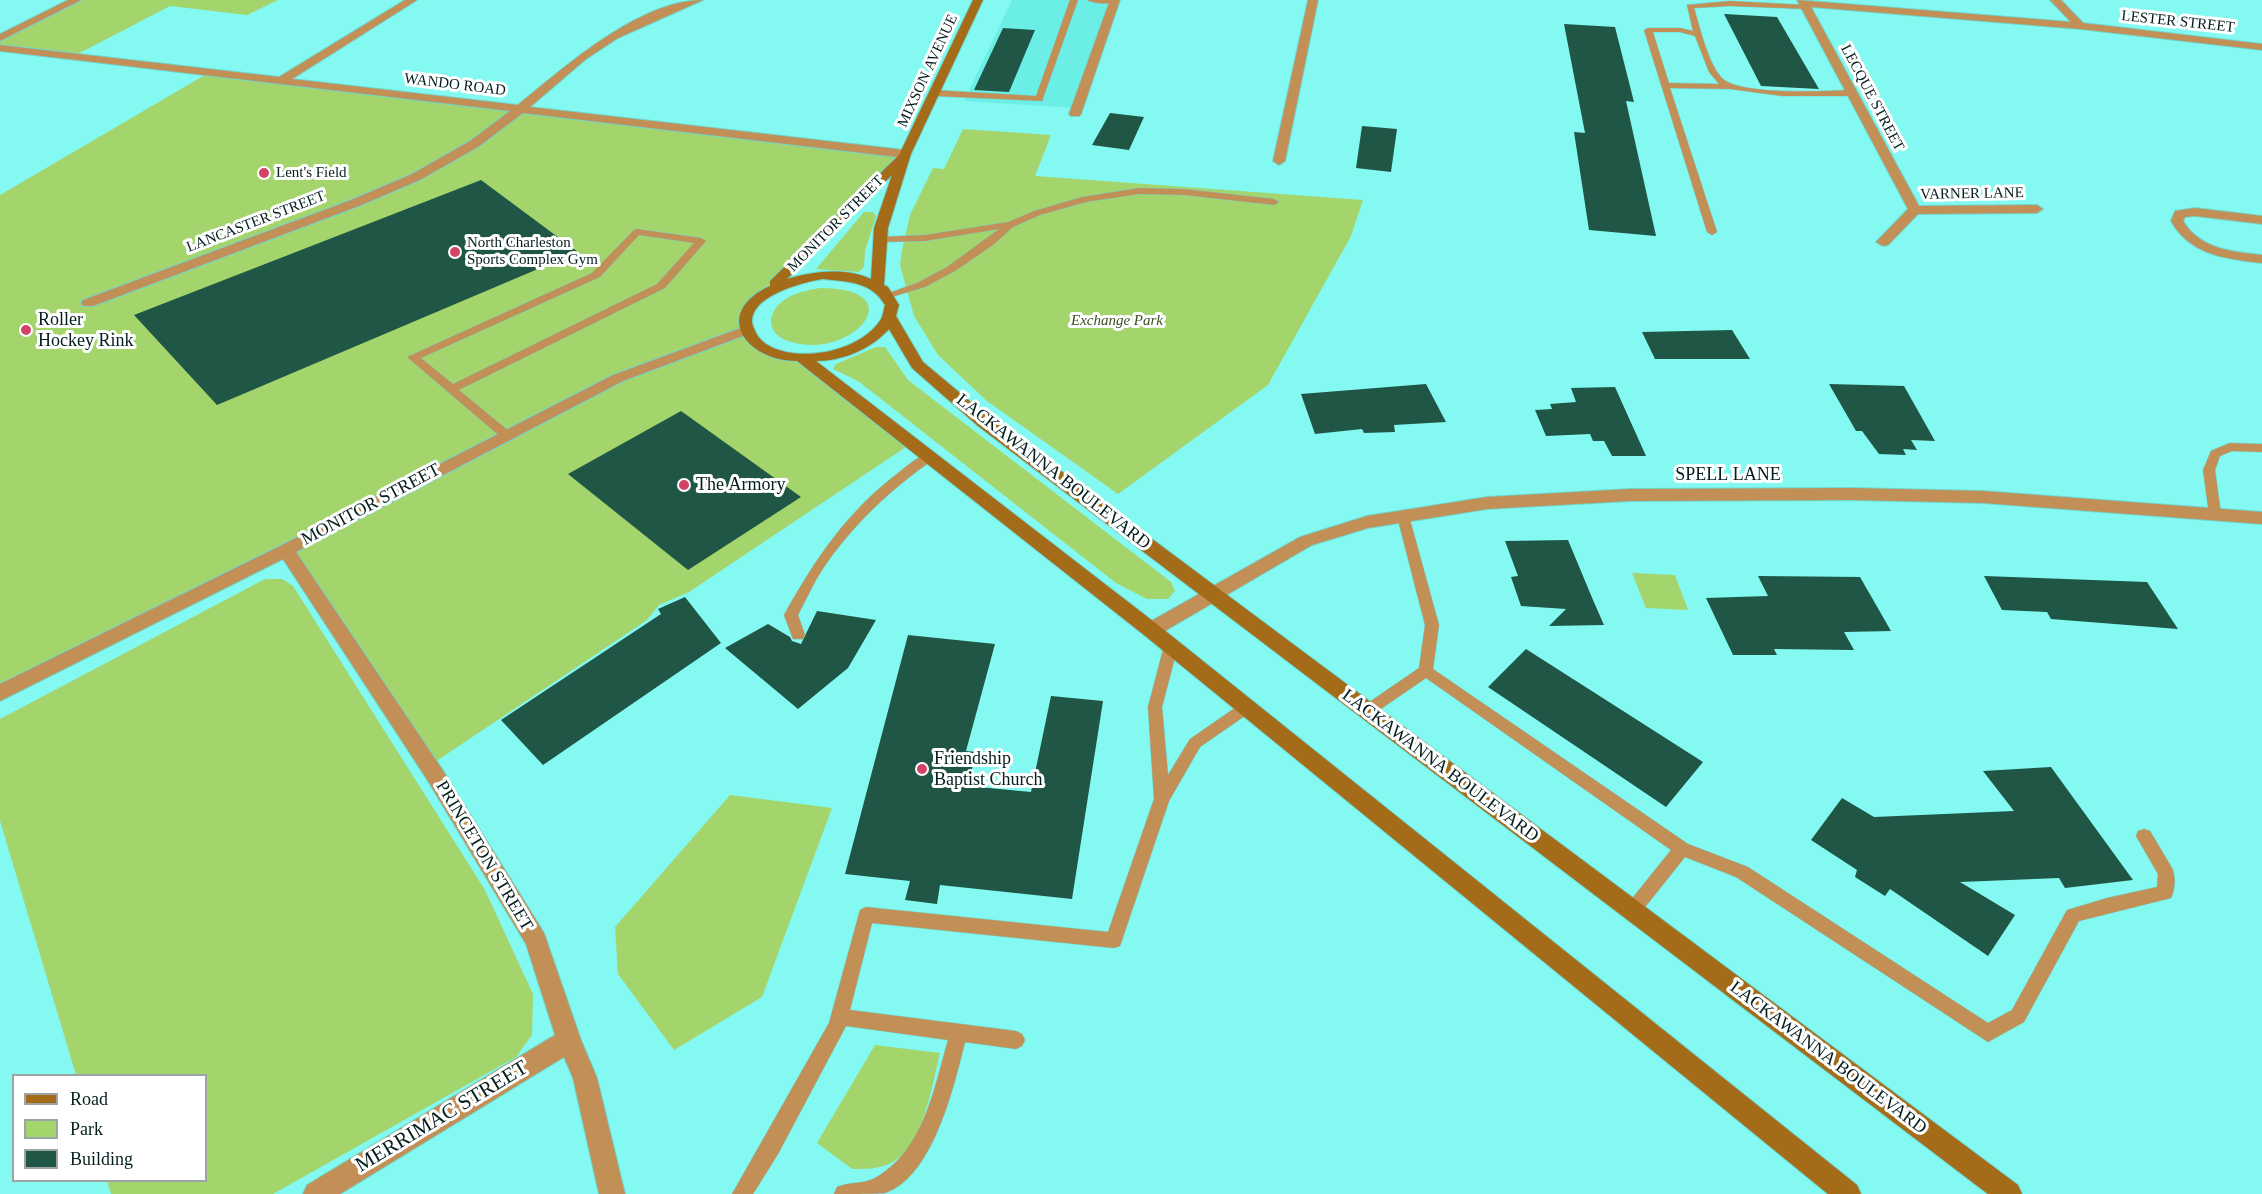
<!DOCTYPE html>
<html>
<head>
<meta charset="utf-8">
<style>
  body { margin:0 }
  #map { position:relative; width:2262px; height:1194px; overflow:hidden; background:#84f9f1; font-family:Georgia,serif }
  canvas { display:block }
  .legend { position:absolute; left:12px; top:1074px; width:195px; height:108px; box-sizing:border-box; background:#fff; border:2px solid #9ba5a5; margin:0; padding:8px 10px; list-style:none; font-size:18px; color:#041e1d }
  .legend li { display:flex; align-items:center; gap:12px; height:30px }
  .legend b { width:30px; border:2px solid #9ba5a5 }
</style>
</head>
<body>
<div id="map">
<canvas width="2262" height="1194"></canvas>
<ul class="legend">
<li><b style="height:8px;background:#a46b18"></b>Road</li>
<li><b style="height:16px;background:#a3d56c"></b>Park</li>
<li><b style="height:16px;background:#1f5645"></b>Building</li>
</ul>
</div>
<script>
const ctx = document.querySelector('canvas').getContext('2d');
ctx.lineJoin = 'round';
function paint(path, color) { ctx.fillStyle = color; ctx.fill(path, 'evenodd'); }
function trace(path, color, width, dash) { ctx.strokeStyle = color; ctx.lineWidth = width; ctx.lineCap = dash ? 'butt' : 'round'; ctx.setLineDash(dash || []); ctx.stroke(path); }
function write(font, color, halo, rows, align = 'center') {
  ctx.font = font + ' Georgia,serif'; ctx.lineWidth = 6; ctx.setLineDash([]); ctx.textBaseline = 'middle'; ctx.strokeStyle = halo; ctx.fillStyle = color; for (const [text, x, y, turn = 0] of rows) {
    ctx.save(); ctx.translate(x, y); ctx.rotate((+turn || 0) * Math.PI / 180); ctx.textAlign = isNaN(turn) ? turn : align; if (halo) ctx.strokeText(text, 0, 0); ctx.fillText(text, 0, 0); ctx.restore();
  }
}
paint(new Path2D(`
  M1012 0H1115L1078 108 964 101Z`), '#6beee6');
paint(new Path2D(`
  M76 0H278L247 15 170 6 74 56 0 48V38Z
  M210 72 905 154 746 317 765 350 802 358 912 443 689 592 659 605 647 620 429 766 286 550 0 688V195Z
  M963 129 1051 135 1035 176 1363 200 1351 236 1268 385 1118 494 987 401 938 355 914 316 900 265 902 250 910 215 933 168 944 169Z
  M864 212H873L876 216 865 251 864 267 859 272 816 269Z
  M820 288C917 288 850 363 788 341 763 332 768 308 789 297 798 292 809 290 820 288Z
  M876 347H885L908 380 1171 582 1175 591 1168 599H1147L1116 583 858 381 833 369 836 364Z
  M1632 573 1675 575 1688 610 1646 608Z
  M265 579H282L293 586 485 890 533 994 532 1035 516 1057 273 1194H111L107 1181 206 1180V1076L76 1075 0 821V719Z
  M730 795 832 808 762 997 674 1050 618 974 615 927Z
  M875 1045 940 1053C932 1085 923 1149 889 1164 878 1169 864 1169 852 1169L817 1143Z`), '#a3d56c');
paint(new Path2D(`
  M1724 14 1777 17 1819 89 1761 86Z
  M1564 24 1615 27 1634 102 1626 101 1656 236 1589 230 1574 132 1585 133Z
  M1003 28 1035 30 1009 92 974 90Z
  M1110 113 1144 117 1129 150 1092 145Z
  M1362 126 1397 129 1391 172 1356 168Z
  M481 180 578 252 217 405 134 315Z
  M1732 330 1750 359H1655L1642 332Z
  M1426 384 1446 422 1394 425 1395 432 1364 433 1362 429 1315 434 1301 394Z
  M1829 384 1904 386 1935 441 1911 440 1917 450 1903 449 1906 455 1879 454 1862 431H1856Z
  M1615 387 1646 456H1612L1604 441H1593L1590 434 1546 436 1535 410 1552 409 1550 404 1576 402 1571 388Z
  M681 411 801 497 688 570 568 474Z
  M1568 540 1593 600 1604 625 1549 626 1566 609 1521 606 1511 577 1518 576 1505 541Z
  M1758 576 1860 577 1891 631 1844 632 1854 650 1774 649 1777 655H1733L1706 598 1768 596Z
  M1984 576 2147 582 2178 629 2051 619 2047 612 2002 610Z
  M685 597 721 643 543 765 501 720 661 614 658 609Z
  M817 611 876 620 848 668 798 709 725 648 768 624 790 637 792 641 801 644Z
  M908 635 995 644 966 751 976 752 968 786 1031 792 1051 696 1103 701 1072 899 940 885 937 904 905 900 910 881 845 874Z
  M1526 649 1703 762 1666 807 1488 687Z
  M2051 767 2133 880 2065 888 2059 878 1960 882 2015 915 1988 956 1890 889 1885 896 1855 877 1857 870 1811 840 1842 798 1874 817 2014 811 1983 771Z`), '#1f5645');
const lane = new Path2D(`
  M1070 0H1078L1042 101 934 96 930 93 934 90 1036 96Z
  M1087 0H1118L1119 1C1112 5 1094 4 1087 0Z
  M1730 1 1806 5 1810 7 1806 9 1730 6 1694 8C1700 28 1708 62 1721 77 1736 96 1827 91 1852 90L1856 93 1852 96H1782L1730 89 1670 88 1717 232 1712 235 1707 232 1644 30 1648 28H1680L1693 31 1687 5ZM1653 32H1680L1695 36 1709 72 1719 84 1669 83Z
  M1139 188 1184 189 1274 199 1279 202 1274 205 1184 195 1139 194 1086 202 1040 215 1013 227 993 245 955 271 925 287 888 298 883 295 917 283 947 267 999 229 925 241 881 242 878 241V237L925 235 1008 222 1034 211 1082 197Z
  M637 229 701 238 706 241 665 288 459 390 510 432 512 435 510 438H502L407 357 592 273 634 230ZM639 235 694 243 657 284 453 384 421 358 600 277Z
  M2230 443 2262 444V452L2232 451 2220 456 2215 470 2221 514 2215 518 2209 514 2203 470 2211 451Z
  M929 453 933 454 935 457 933 460C890 489 851 527 822 570 813 584 806 600 798 615L805 635 803 639H793L784 615C815 559 847 512 898 473 907 466 918 456 929 453Z
  M1403 512 1409 516 1439 625 1433 669 1688 844 1748 867 1988 1023 2012 1010 2067 910 2107 898 2157 887 2158 874 2136 836 2138 831 2144 829 2150 831 2172 868C2176 876 2175 890 2171 898L2079 921 2024 1022 1988 1042 1736 877 1685 857 1638 916 1632 919 1626 916 1624 911 1626 906 1671 850 1426 678 1372 715 1367 717 1362 715 1360 711 1362 707 1419 668 1425 625 1397 516Z
  M1171 641 1176 642 1178 646 1162 707 1168 775 1190 739 1242 703 1247 701 1252 703 1254 707 1252 711 1200 747 1169 801 1120 946 1114 948 872 923 850 1010 1016 1031 1022 1034 1025 1040 1022 1046 1016 1049 965 1042C954 1086 933 1177 885 1193 874 1194 847 1194 834 1194L837 1187C849 1182 862 1184 873 1179 923 1153 934 1089 948 1040L846 1026 778 1154 753 1194H732L829 1023 860 910 866 907 1108 932 1154 799 1148 707 1164 646 1166 642Z`);
const street = new Path2D(`
  M68 0H81L0 41V34Z
  M405 0H417L292 79 518 105C564 67 640 0 703 0L618 38 586 59 530 107 905 150 911 154 905 158 523 113 478 147 420 180 359 206 93 306H83L81 303 83 300 351 200 412 174 470 141 510 111 0 51V45L279 77Z
  M1110 0H1120L1081 114 1079 116H1071L1069 114Z
  M1308 0H1318L1285 161 1279 165 1273 161Z
  M1797 0 2071 22 2050 0H2061L2083 23 2262 44V50L2080 29 1811 7 1919 206 2037 205 2043 209 2037 213 1918 214 1888 245 1883 246 1876 242 1908 209Z
  M2195 208 2262 216V224L2195 216 2185 217 2183 221C2200 249 2232 252 2262 255V263C2226 259 2190 255 2171 221L2175 211Z
  M746 326 751 327 753 330 751 333 623 381 296 552 442 769 544 933 581 1040 597 1078 625 1194H599L573 1078 564 1057 340 1194H303L307 1185 555 1035 526 944 428 781 283 559 0 701V684L280 546 613 375Z
  M1853 488 1983 491 2262 512V524L1983 503 1853 500 1630 501 1487 509 1368 528 1312 545 1158 635 1151 637 1144 635 1142 630 1144 625 1300 537 1367 516 1487 497 1630 489Z`);
const secondary = new Path2D(`
  M973 0H983L911 154 888 228 884 285 888 287 899 305 896 316 923 362 990 418 2018 1185 2022 1194H1988L978 426 912 368 889 329C871 349 843 361 816 361L1158 625 1857 1185 1861 1194H1828L1144 635 797 361C746 361 711 313 770 286V281L899 155ZM892 175 874 228 871 279C846 267 813 271 787 279ZM823 279C848 282 871 281 885 305 883 311 883 318 879 322 858 352 797 364 766 344 759 339 756 334 753 326 745 297 803 282 823 279Z`);
trace(lane, '#70d6cf', 1);
trace(street, '#70d6cf', 2);
trace(secondary, '#70d6cf', 2);
paint(lane, '#c29056');
paint(street, '#c29056');
paint(secondary, '#a46b18');
for (const [x, y, r, color] of [
  [264,173,6,"#d24366"],
  [455,252,6,"#d24366"],
  [26,330,6,"#d24366"],
  [684,485,6,"#d24366"],
  [922,769,6,"#d24366"]
]) { const dot = new Path2D(); dot.arc(x, y, r, 0, 2 * Math.PI); ctx.fillStyle = color; ctx.fill(dot); trace(dot, '#fff', 2); }
write('15px', '#041e1d', '#fff', [
  ["LESTER STREET",2178,22,6],
  ["MIXSON AVENUE",928,71,-65],
  ["WANDO ROAD",455,85,7],
  ["LECQUE STREET",1872,98,62],
  ["VARNER LANE",1972,194,-1],
  ["LANCASTER STREET",256,222,-21],
  ["MONITOR STREET",836,224,-45]
]);
write('15px', '#041e1d', '#fff', [
  ["Lent's Field",276,173],
  ["North Charleston",467,243],
  ["Sports Complex Gym",467,260]
], 'left');
write('italic 15px', '#3a4f22', '#fff', [
  ["Exchange Park",1117,321]
]);
write('18px', '#041e1d', '#fff', [
  ["Roller",38,320],
  ["Hockey Rink",38,341],
  ["The Armory",696,485],
  ["Friendship",934,759],
  ["Baptist Church",934,780]
], 'left');
write('18px', '#041e1d', '#fff', [
  ["LACKAWANNA BOULEVARD",1053,472,38],
  ["SPELL LANE",1728,475],
  ["MONITOR STREET",371,505,-28],
  ["LACKAWANNA BOULEVARD",1440,766,37],
  ["PRINCETON STREET",484,856,59],
  ["LACKAWANNA BOULEVARD",1828,1058,37]
]);
write('21px', '#041e1d', '#fff', [
  ["MERRIMAC STREET",442,1117,-31]
]);
</script>
</body>
</html>
